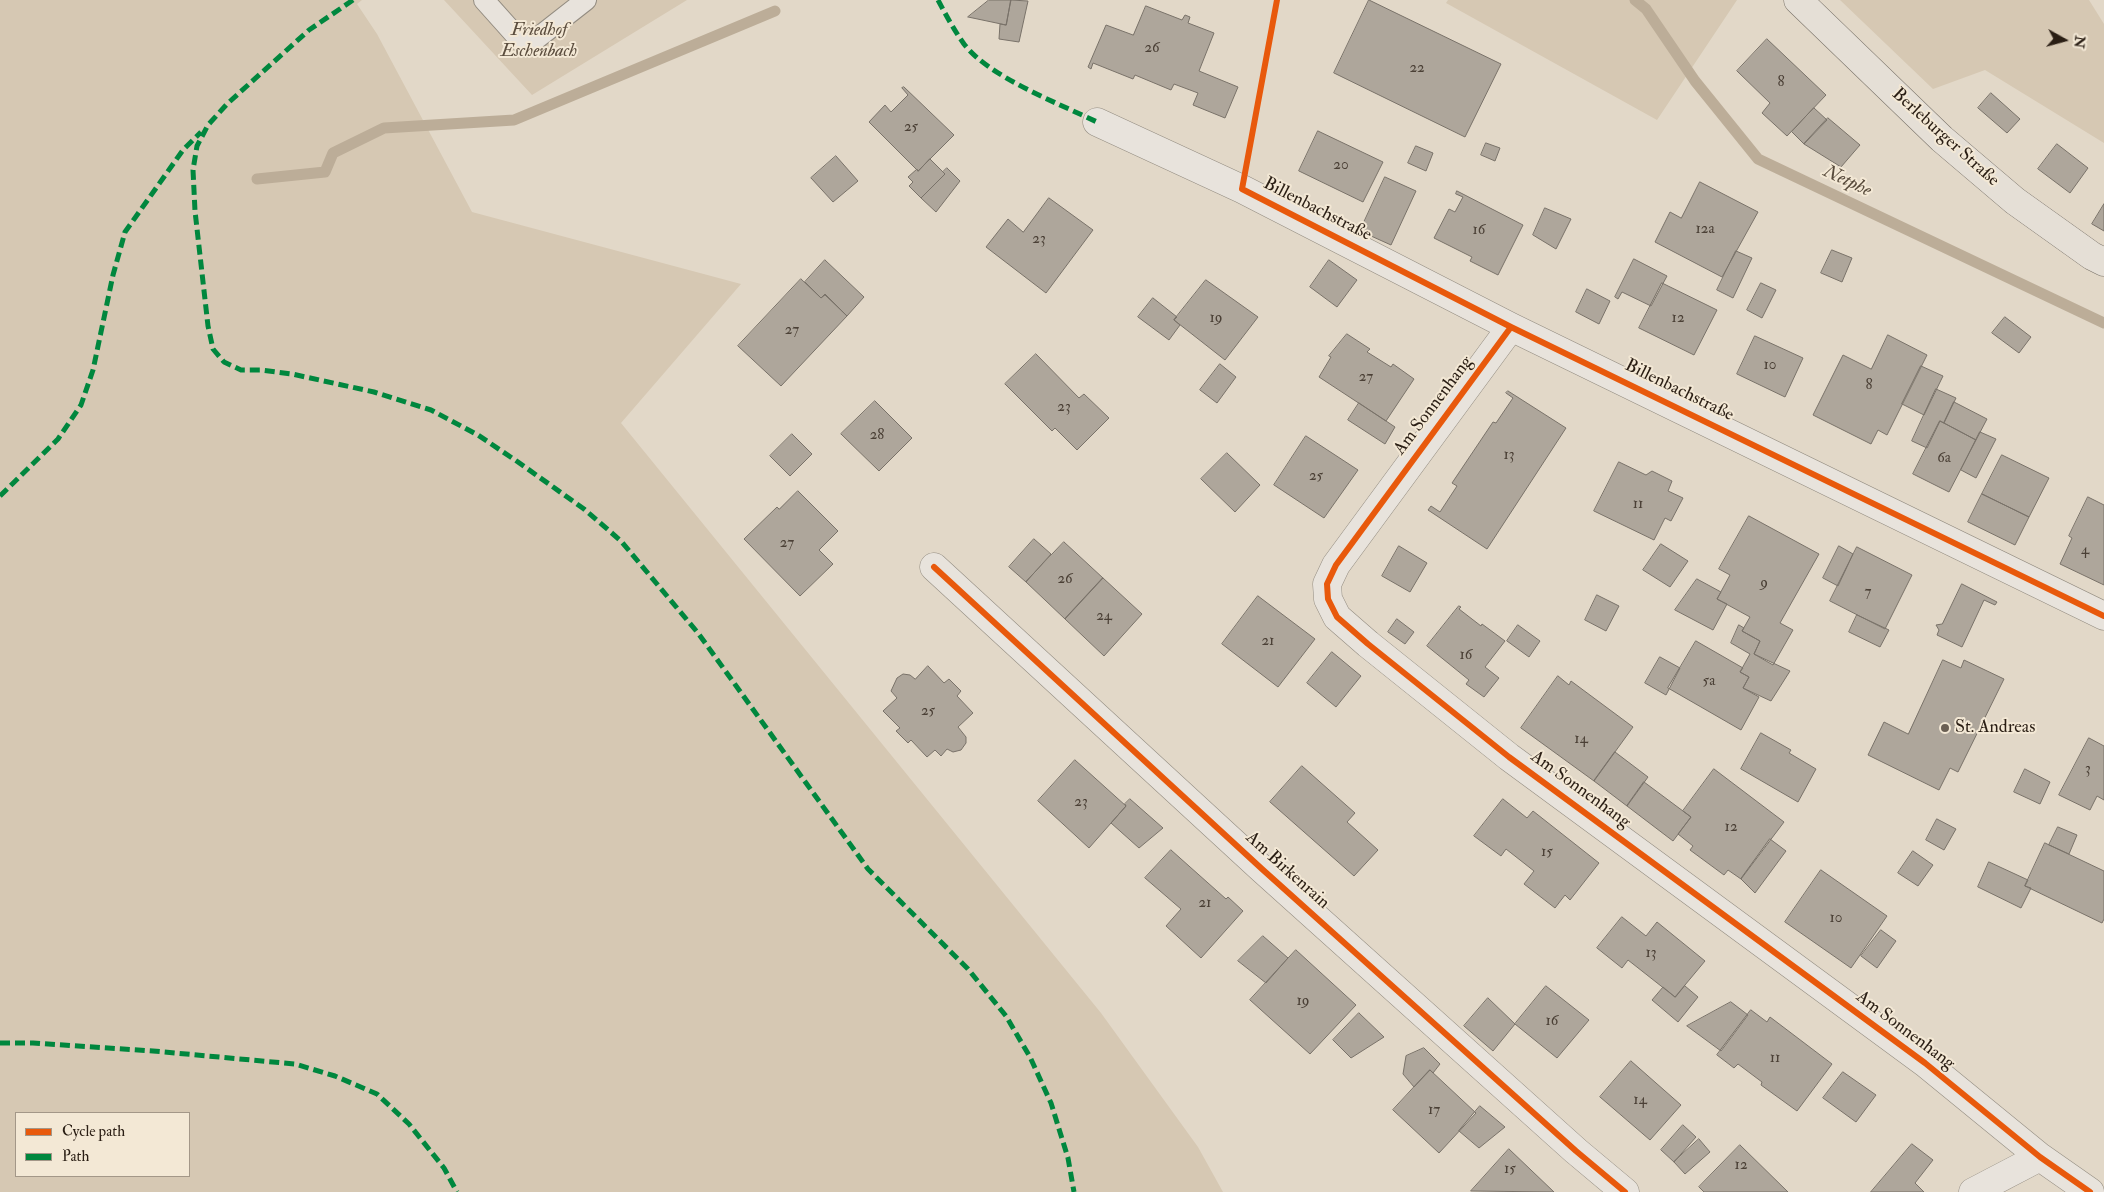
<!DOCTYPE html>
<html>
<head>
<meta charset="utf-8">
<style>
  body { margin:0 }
  #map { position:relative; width:2104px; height:1192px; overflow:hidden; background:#e2d8c8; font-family:"IM FELL Double Pica",serif }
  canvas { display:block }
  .legend { position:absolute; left:15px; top:1112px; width:175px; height:65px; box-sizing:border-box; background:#f3e8d5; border:1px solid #a39788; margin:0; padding:6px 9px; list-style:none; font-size:15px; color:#2a1e14 }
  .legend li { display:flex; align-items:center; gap:10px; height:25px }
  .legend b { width:25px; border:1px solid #a39788 }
  .north { position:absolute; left:2039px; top:15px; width:50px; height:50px; -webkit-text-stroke:4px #f3e8d5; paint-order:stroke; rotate:97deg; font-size:14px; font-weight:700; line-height:20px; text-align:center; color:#2a1e14 }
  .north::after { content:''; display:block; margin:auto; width:18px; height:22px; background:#2a1e14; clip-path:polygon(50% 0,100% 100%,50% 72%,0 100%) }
</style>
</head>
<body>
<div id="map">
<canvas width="2104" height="1192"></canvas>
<ul class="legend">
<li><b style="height:6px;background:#e8590c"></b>Cycle path</li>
<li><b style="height:6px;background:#00873e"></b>Path</li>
</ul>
<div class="north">N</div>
</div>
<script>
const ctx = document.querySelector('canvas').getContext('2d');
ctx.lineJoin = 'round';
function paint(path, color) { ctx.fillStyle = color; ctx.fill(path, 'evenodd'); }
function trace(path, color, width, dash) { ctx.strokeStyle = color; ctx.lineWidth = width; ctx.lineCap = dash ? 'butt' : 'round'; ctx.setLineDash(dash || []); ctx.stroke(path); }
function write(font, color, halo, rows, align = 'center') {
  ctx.font = font + ' "IM FELL Double Pica",serif'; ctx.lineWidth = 4; ctx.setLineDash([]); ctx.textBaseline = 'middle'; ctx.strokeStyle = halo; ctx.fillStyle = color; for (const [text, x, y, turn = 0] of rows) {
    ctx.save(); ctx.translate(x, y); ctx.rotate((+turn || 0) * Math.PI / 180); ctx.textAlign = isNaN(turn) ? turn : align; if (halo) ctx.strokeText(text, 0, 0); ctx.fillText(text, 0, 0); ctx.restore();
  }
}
paint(new Path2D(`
  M0 0H362L357 4 377 34 472 212 741 284 621 423 1101 1013 1198 1147 1223 1192H0ZM16 1113H189V1176H16Z
  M444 0H687L532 95Z
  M1448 0H1737L1657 120 1446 3Z
  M1840 0H2089L2104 24V143L1985 70 1933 89Z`), '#d6c8b3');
trace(new Path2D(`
  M1635 0 1646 9 1695 81 1758 159 2104 323
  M257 179 325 172 333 153 384 128 514 120 775 11`), '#bcad98', 11);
const building = new Path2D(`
  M989 0H1011L1006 25 968 17Z
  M1011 0 1028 1 1019 42 999 39 1000 24 1006 25Z
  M1369 0 1501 64 1465 137 1334 73Z
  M1146 6 1182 20 1185 15 1190 17 1188 23 1214 33 1199 71 1238 87 1225 118 1193 105 1198 93 1174 84 1171 90 1135 75 1133 79 1093 63 1091 69 1088 67 1106 25 1133 35Z
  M1767 39 1826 95 1787 136 1762 113 1770 103 1737 71Z
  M904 87 954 135 918 171 869 122 885 105 891 112 908 95 902 88Z
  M1991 93 2020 119 2007 133 1978 108Z
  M1814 108 1827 120 1804 144 1792 132Z
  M1828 118 1860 145 1841 167 1804 144Z
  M1318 131 1383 162 1363 202 1299 171Z
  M1486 143 1500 148 1495 161 1481 155Z
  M2057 144 2088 168 2070 193 2038 169Z
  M1416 146 1433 153 1426 171 1408 163Z
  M836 156 858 181 833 202 811 178Z
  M930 159 945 174 921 198 909 186 913 182 908 177 917 169 918 171Z
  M947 168 960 181 936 212 921 198 945 174 943 172Z
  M1385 177 1416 191 1391 245 1360 231Z
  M1700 182 1758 212 1722 277 1655 242 1670 212 1681 218Z
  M1457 191 1523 225 1498 275 1470 261 1472 257 1434 238 1449 209 1455 212 1463 197 1456 194Z
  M1049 198 1093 230 1046 293 986 247 1008 219 1023 232Z
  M2104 204V231L2092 224Z
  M1545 208 1571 219 1556 249 1533 235Z
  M1832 250 1852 258 1842 282 1821 273Z
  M1736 251 1752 258 1733 298 1717 290Z
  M1634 259 1667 276 1651 306 1622 292 1618 299 1615 297Z
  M825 260 864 297 847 316 825 294 821 298 805 282Z
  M1329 260 1357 280 1337 307 1310 287Z
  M801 279 821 298 825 295 847 316 781 386 738 346Z
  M1206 280 1258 317 1225 360 1174 320Z
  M1662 283 1717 310 1694 355 1639 328Z
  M1761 283 1776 290 1762 318 1747 310Z
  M1587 289 1610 301 1599 324 1576 312Z
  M1153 298 1177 317 1174 320 1180 325 1169 340 1138 317Z
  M2005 317 2031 337 2019 353 1992 333Z
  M1347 334 1370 349 1367 352 1391 367 1393 364 1414 379 1386 421 1319 377 1331 357 1329 356Z
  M1888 335 1927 355 1887 435 1878 430 1871 444 1813 415 1843 355 1871 369Z
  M1755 336 1803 358 1785 397 1737 374Z
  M1036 354 1079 398 1084 394 1109 418 1077 450 1055 428 1052 431 1005 384Z
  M1220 364 1236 377 1217 403 1200 390Z
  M1921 366 1943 376 1924 415 1902 404Z
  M1936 389 1956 398 1944 423 1940 421 1927 448 1912 441Z
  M1508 391 1566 428 1487 549 1428 510 1431 506 1440 512 1457 486 1452 483 1493 422 1496 423 1513 398 1506 393Z
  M875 401 912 438 879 471 841 434Z
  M1954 402 1987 419 1976 440 1944 423Z
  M1359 403 1395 427 1385 444 1348 420Z
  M1940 421 1976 440 1949 492 1913 474Z
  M1980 432 1996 439 1976 478 1961 470Z
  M792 434 812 454 790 476 770 456Z
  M1306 436 1358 470 1324 518 1274 485Z
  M1227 453 1260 485 1235 512 1201 479Z
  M2002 455 2049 478 2029 517 1982 494Z
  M1619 462 1646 475 1652 471 1672 481 1668 491 1683 498 1671 521 1665 518 1654 540 1594 511Z
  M798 491 838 531 819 550 833 564 800 596 744 539 777 507 779 509Z
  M1982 494 2029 517 2015 545 1968 522Z
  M2088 497 2104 505V585L2060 564 2072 538 2069 536Z
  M1749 516 1819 554 1780 623 1793 630 1773 665 1754 654 1760 641 1742 631 1750 617 1717 599 1730 575 1719 569Z
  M1034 539 1051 554 1026 582 1009 567Z
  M1064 542 1103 578 1065 619 1026 582Z
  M1661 544 1688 561 1670 587 1643 570Z
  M1399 546 1427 563 1410 592 1382 576Z
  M1839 546 1853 554 1838 586 1823 578Z
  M1857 547 1912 575 1885 629 1830 601Z
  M1103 578 1142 614 1104 656 1065 619Z
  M1697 579 1721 592 1717 599 1727 604 1713 630 1675 610Z
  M1962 584 1997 602 1995 605 1984 600 1962 647 1937 635 1939 630 1936 625 1942 624Z
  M1597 595 1619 606 1606 631 1585 620Z
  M1258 596 1315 639 1278 687 1222 644Z
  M1459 606 1461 607 1459 609 1481 626 1482 624 1505 641 1485 667 1499 678 1484 697 1466 684 1469 680 1427 646Z
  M1857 615 1889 630 1880 647 1849 632Z
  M1397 619 1414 632 1405 644 1388 632Z
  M1518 625 1540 641 1529 657 1507 641Z
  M1739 625 1744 628 1742 631 1760 641 1754 654 1790 671 1771 701 1743 688 1749 677 1740 672 1750 654 1731 643Z
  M1696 641 1743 668 1740 672 1749 677 1743 688 1759 697 1741 730 1668 688Z
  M1332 652 1361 676 1336 707 1307 683Z
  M1660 657 1680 668 1666 695 1645 683Z
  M1943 660 1961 668 1964 660 2004 679 1958 772 1950 768 1939 790 1868 755 1884 722 1908 734Z
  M928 666 944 683 949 679 961 691 957 696 973 713 958 727 966 737V743L961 750 953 752 947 749 941 756 935 750 927 757 911 740 908 743 896 731 900 728 883 711 897 698 891 691 897 678 903 674 910 675 915 679Z
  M1558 676 1569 685 1571 681 1633 727 1594 781 1521 728Z
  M1761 733 1791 750 1789 753 1816 769 1798 802 1741 769Z
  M2089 738 2104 746V800L2097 796 2090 810 2059 795Z
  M1615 752 1648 777 1627 806 1594 781Z
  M1075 760 1126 806 1089 848 1038 801Z
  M1302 766 1355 813 1347 822 1378 850 1354 876 1270 802Z
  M1714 769 1784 822 1741 879 1728 870 1724 875 1690 850 1693 846 1678 834 1691 817 1683 811Z
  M2025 769 2050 782 2040 804 2014 792Z
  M1644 782 1691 817 1673 841 1627 806Z
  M1130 799 1163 828 1139 848 1111 823 1126 806 1125 804Z
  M1503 799 1527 818 1533 811 1599 863 1570 900 1565 895 1555 908 1524 884 1534 871 1506 849 1501 856 1474 836Z
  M1937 819 1956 829 1944 850 1926 840Z
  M2058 827 2077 835 2069 854 2049 845Z
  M1770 839 1786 851 1755 893 1741 879Z
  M2045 843 2104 871V919L2102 923 2025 886Z
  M1171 850 1226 899 1228 897 1243 911 1201 958 1166 926 1181 909 1145 878Z
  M1913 851 1933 865 1918 886 1898 873Z
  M1989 862 2028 880 2025 886 2031 888 2021 908 1978 887Z
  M1821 870 1887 916 1851 968 1785 922Z
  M1622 917 1646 936 1657 922 1705 961 1675 997 1628 960 1622 968 1597 948Z
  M1881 930 1896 941 1877 968 1861 956Z
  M1263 936 1288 958 1266 983 1238 961Z
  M1296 950 1356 1005 1310 1054 1250 1000Z
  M1546 986 1589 1020 1557 1058 1515 1024Z
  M1685 986 1698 997 1678 1022 1652 1000 1663 987 1675 997Z
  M1488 998 1515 1024 1493 1051 1464 1026Z
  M1731 1002 1748 1015 1721 1051 1687 1026Z
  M1751 1010 1767 1022 1770 1017 1832 1064 1797 1111 1761 1085 1762 1082 1738 1064 1734 1068 1717 1055Z
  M1359 1013 1384 1037 1351 1058 1333 1040Z
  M1424 1048 1440 1064 1433 1073 1430 1070 1414 1087 1403 1074 1406 1056Z
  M1631 1061 1681 1105 1650 1140 1600 1097Z
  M1430 1070 1476 1113 1439 1153 1393 1110Z
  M1843 1072 1876 1095 1856 1122 1823 1098Z
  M1480 1106 1505 1127 1479 1148 1459 1131Z
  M1683 1125 1696 1137 1674 1162 1661 1150Z
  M1699 1139 1710 1152 1685 1174 1674 1162Z
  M1912 1144 1933 1160 1915 1183 1924 1192H1871Z
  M1740 1145 1788 1192H1704L1699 1187Z
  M1509 1149 1554 1192 1471 1191Z`);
paint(building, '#aea69b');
trace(building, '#797269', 1);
const lane = new Path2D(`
  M484 0 526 47 586 0`);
const street = new Path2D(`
  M1097 122 1242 189 1511 327 2104 616
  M1511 327 1336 565 1327 584 1328 599 1337 617 1368 644 1509 757 1925 1063 2040 1157 2090 1192
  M934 567 1262 869 1576 1151 1625 1192
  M1973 1192 2040 1157`);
const primary = new Path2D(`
  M1798 0 1942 139 2015 201 2092 256 2104 262`);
trace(lane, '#938c81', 22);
trace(street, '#938c81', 29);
trace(primary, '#797269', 29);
trace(lane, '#e8e3dc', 20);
trace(street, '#e8e3dc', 28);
trace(primary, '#e5dfd6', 28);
trace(new Path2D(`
  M353 0 309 30 227 104 208 125 197 146 193 170 195 211 208 326 213 349 224 362 241 370H261L292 374 374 392 431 410 478 435 518 462 584 509 621 541 698 633 868 869 968 969 1006 1016 1030 1057 1051 1103 1068 1158 1074 1192
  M938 0C946 15 954 30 964 44 989 77 1058 103 1097 122
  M0 496 58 439 81 405 93 370 113 275 125 232 183 150 201 132
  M0 1043H33L153 1051 295 1064 335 1076 377 1094 409 1124 444 1168 457 1192`), '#00873e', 5, [10, 5]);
trace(new Path2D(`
  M1277 0 1242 189 1511 327 2104 616
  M1511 327 1336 565 1327 584 1328 599 1337 617 1368 644 1509 757 1925 1063 2040 1157 2090 1192
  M934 567 1262 869 1576 1151 1625 1192`), '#e8590c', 6);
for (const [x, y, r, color] of [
  [1945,728,5,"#6a5f53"]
]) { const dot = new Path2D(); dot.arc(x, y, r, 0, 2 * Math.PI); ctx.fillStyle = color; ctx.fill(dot); trace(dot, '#f3e8d5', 2); }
write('15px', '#4b4036', null, [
  ["26",1152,49],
  ["22",1417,69],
  ["8",1781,83],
  ["25",911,128],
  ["20",1341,166],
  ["12a",1705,230],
  ["16",1479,231],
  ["23",1039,240],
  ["19",1216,319],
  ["12",1678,319],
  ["27",792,331],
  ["10",1770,366],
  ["27",1366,378],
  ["8",1869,386],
  ["23",1064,408],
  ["28",877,436],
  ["13",1509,456],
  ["6a",1944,459],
  ["25",1316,477],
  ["11",1638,505],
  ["27",787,544],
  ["4",2085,551],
  ["26",1065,580],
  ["9",1764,584],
  ["7",1868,593],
  ["24",1104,617],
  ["21",1268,642],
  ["16",1466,656],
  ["5a",1709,682],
  ["25",928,712],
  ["14",1581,740],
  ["3",2088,770],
  ["23",1081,803],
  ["12",1731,828],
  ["15",1547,853],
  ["21",1205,904],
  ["10",1836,919],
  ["13",1651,954],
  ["19",1303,1002],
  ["16",1552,1022],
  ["11",1775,1059],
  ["14",1640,1101],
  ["17",1434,1111],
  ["12",1741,1166],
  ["15",1510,1170]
]);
write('italic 18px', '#5b4d3e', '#f3e8d5', [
  ["Friedhof",539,31],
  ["Eschenbach",539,52]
]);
write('18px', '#2a1e14', '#f3e8d5', [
  ["Berleburger Straße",1945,138,42],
  ["Billenbachstraße",1317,210,27],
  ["Billenbachstraße",1679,391,26],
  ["Am Sonnenhang",1434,406,-53],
  ["Am Sonnenhang",1580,790,36],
  ["Am Birkenrain",1287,871,42],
  ["Am Sonnenhang",1905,1031,37]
]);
write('18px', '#2a1e14', '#f3e8d5', [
  ["St. Andreas",1955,728]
], 'left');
write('italic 19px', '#574a3b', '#f3e8d5', [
  ["Netphe",1847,182,25]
]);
</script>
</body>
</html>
